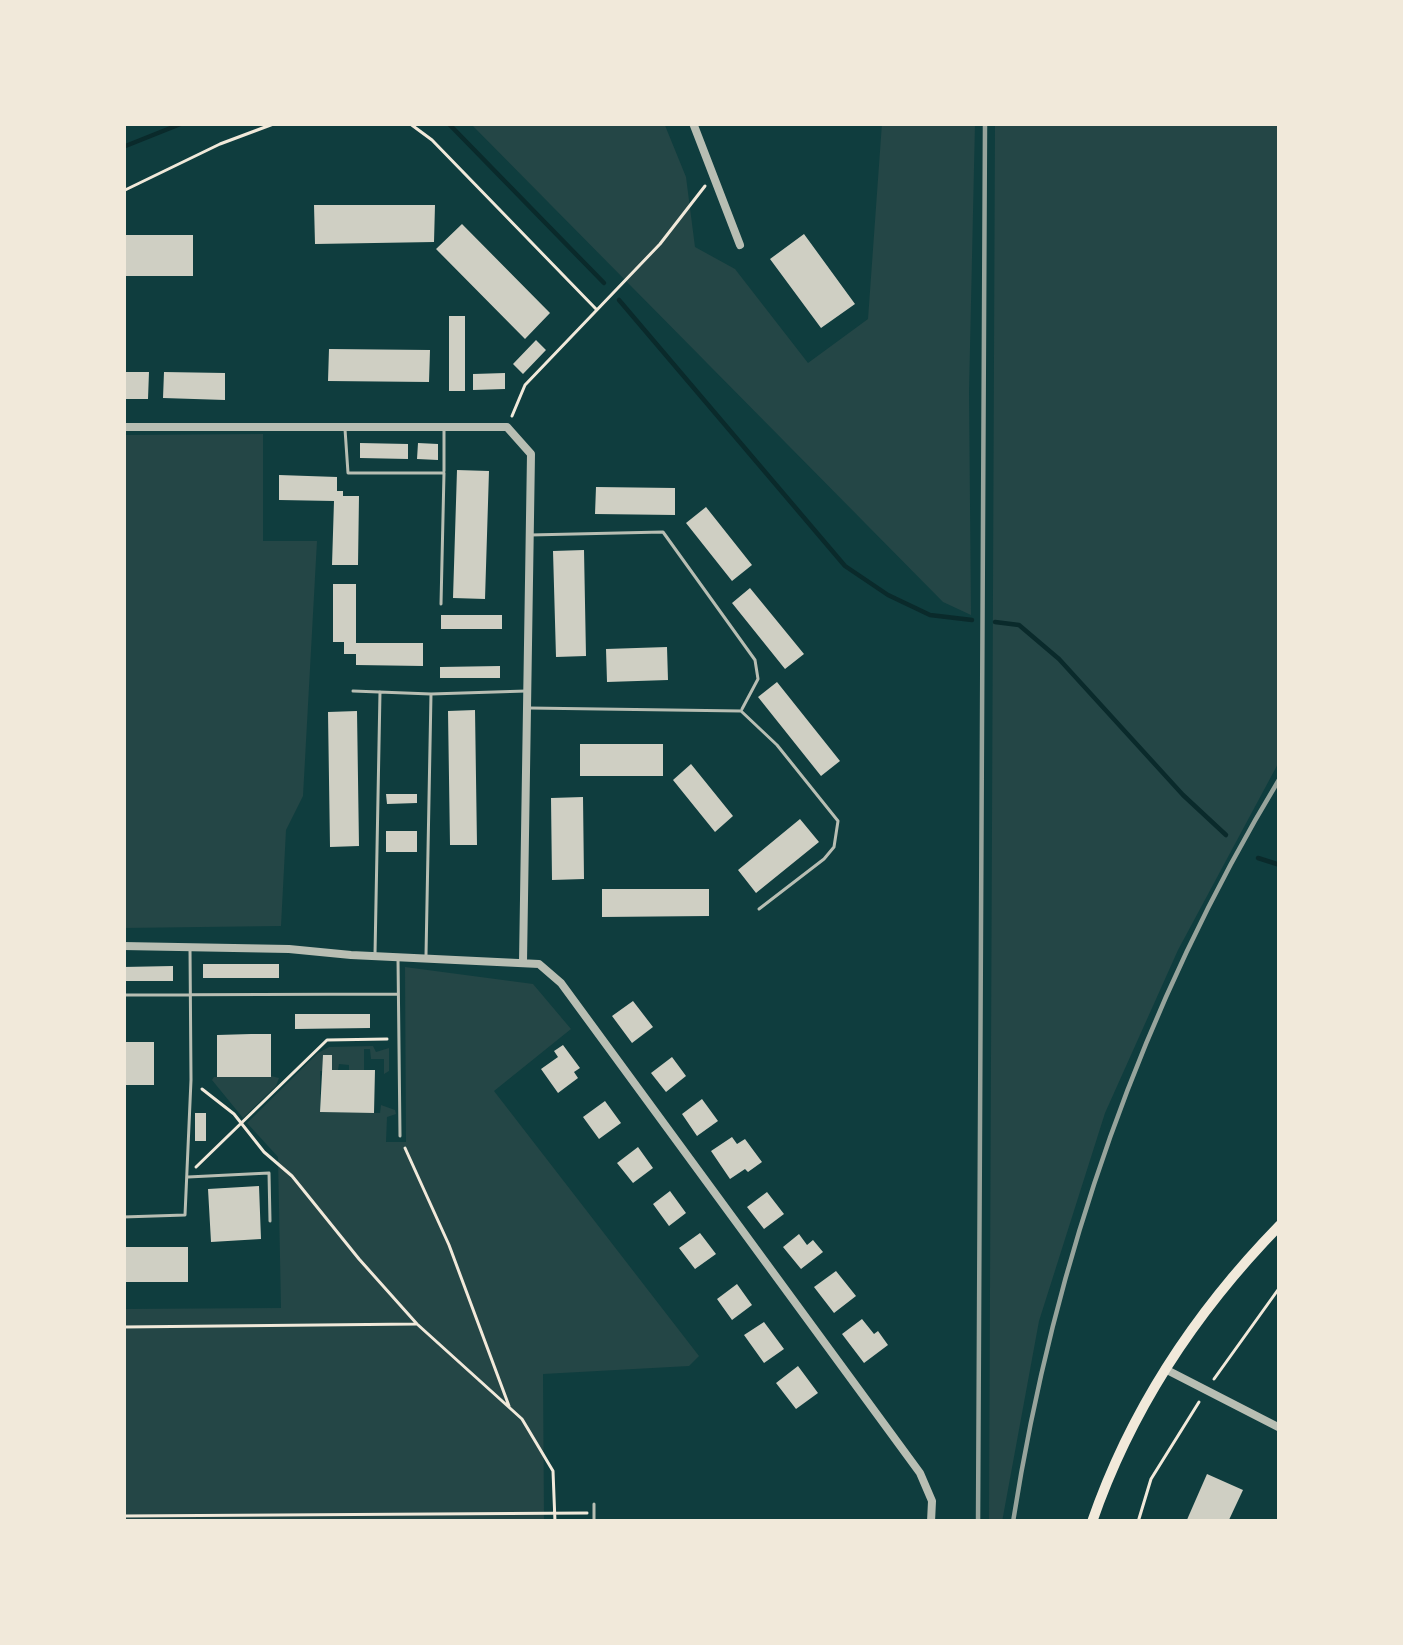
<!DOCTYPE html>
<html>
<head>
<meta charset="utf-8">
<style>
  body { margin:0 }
  #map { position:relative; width:1403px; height:1645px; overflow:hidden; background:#0f3d3e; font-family:Barlow,sans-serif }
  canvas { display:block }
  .frame { position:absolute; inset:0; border:126px solid #f1e9da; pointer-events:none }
</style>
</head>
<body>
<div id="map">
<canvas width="1403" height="1645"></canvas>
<div class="frame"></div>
</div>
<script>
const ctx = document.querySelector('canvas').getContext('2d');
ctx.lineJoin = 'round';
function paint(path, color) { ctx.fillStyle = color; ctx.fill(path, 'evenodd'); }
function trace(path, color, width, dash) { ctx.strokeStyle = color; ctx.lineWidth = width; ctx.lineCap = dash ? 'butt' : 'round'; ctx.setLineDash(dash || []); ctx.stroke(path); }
paint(new Path2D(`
  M470 123H664L686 177 695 247 735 269 808 363 868 319 882 123H975L969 392 971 615 943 602Z
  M995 123H1280V760L1178 950 1105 1113 1039 1321 1002 1522H989Z
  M263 434V541H317L303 796 286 830 281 926 123 928V435Z
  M405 967 533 984 571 1029 494 1091 699 1356 689 1366 543 1374 544 1522H123V1309L281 1308 278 1157 247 1123 318 1053 329 1047 373 1046 376 1052 389 1048V1071L384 1074V1059H371L370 1049H364V1070H349V1065L339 1064 338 1070 320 1071V1112L380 1113 381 1105 395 1110 396 1114 387 1117 386 1142H406Z
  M271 1076 279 1078 276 1086 243 1118 212 1080 214 1077Z`), '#244646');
trace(new Path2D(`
  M448 123 604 283
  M123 147 183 123
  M619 300 845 566 888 595 930 615 972 620
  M995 622 1019 625 1059 659 1183 795 1226 835
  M1258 858 1280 865`), '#0a2a2b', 4.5);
paint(new Path2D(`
  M314 205H435L434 242 315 244Z
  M462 224 550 313 525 339 436 249Z
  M804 234 855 304 821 328 770 259Z
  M123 235H193V276H123Z
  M449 316H465V391H449Z
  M536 340 546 350 523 374 513 364Z
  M329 349 430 350 429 382 328 381Z
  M123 372H149L148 399H123Z
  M164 372 225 373V400L163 398Z
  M505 373V389L473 390V374Z
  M360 443 408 444V459L360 458Z
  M418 443 438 444V460L417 459Z
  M457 470 489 471 485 599 453 598Z
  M279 475 337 477V491H343V496H359L358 565H332L334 501 279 500Z
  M596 487 675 488V515L595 514Z
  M706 507 752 565 732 581 686 523Z
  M584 550 586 656 556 657 553 551Z
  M333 584H356V643H423V666L356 665V654H344V642H333Z
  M750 588 804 654 785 669 732 603Z
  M441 615H502V629H441Z
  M667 647 668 680 607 682 606 649Z
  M500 666V678H440V667Z
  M777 682 840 761 821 776 758 697Z
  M475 710 477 845H450L448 711Z
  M357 711 359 846 330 847 328 712Z
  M580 744H663V776H580Z
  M691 764 733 816 715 832 673 780Z
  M386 794H417V803L387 804Z
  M583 797 584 879 552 880 551 798Z
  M800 819 819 842 756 893 738 870Z
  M386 831H417V852H386Z
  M602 889H709V916L602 917Z
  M203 964H279V978H203Z
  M173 966V981H123V967Z
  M633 1001 653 1027 632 1043 612 1016Z
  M295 1014H370V1028L295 1029Z
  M251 1034H271V1077H217V1035Z
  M123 1042H154V1085H123Z
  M563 1045 580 1068 574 1072 578 1078 558 1093 541 1069 558 1057 554 1051Z
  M323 1055H332V1070H375L374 1113 320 1112Z
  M672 1057 686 1076 666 1092 651 1073Z
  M702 1099 718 1121 697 1136 682 1114Z
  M605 1101 621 1123 599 1139 583 1117Z
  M195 1113H206V1141H195Z
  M732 1137 737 1144 745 1139 762 1162 748 1172 745 1169 730 1179 711 1151Z
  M638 1147 653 1168 633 1183 617 1163Z
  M259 1186 261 1239 211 1242 208 1189Z
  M670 1191 686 1213 669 1226 653 1204Z
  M767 1192 784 1214 764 1229 747 1207Z
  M700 1233 716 1254 695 1269 679 1248Z
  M799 1234 807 1245 813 1240 823 1252 801 1269 783 1247Z
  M123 1247H188V1282H123Z
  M836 1271 856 1296 834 1313 814 1287Z
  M737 1284 752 1305 732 1320 717 1299Z
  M862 1319 874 1334 878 1331 888 1345 864 1363 842 1334Z
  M764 1322 784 1349 764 1363 744 1335Z
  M798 1366 818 1393 796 1409 776 1383Z
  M1207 1474 1243 1490 1228 1522H1186Z`), '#cfcfc3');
trace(new Path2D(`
  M409 123 432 140 596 309
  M123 191 220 144 276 123
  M512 416 525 385 660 244 705 186
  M202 1089 234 1114 264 1152 292 1176 359 1259 417 1324 522 1419 553 1471 555 1522
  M405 1148 449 1245 509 1406
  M196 1167 327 1040 387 1039
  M123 1327 416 1324
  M1214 1379 1280 1287
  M123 1516 587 1513
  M1138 1522 1151 1479 1199 1402`), '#f1e9da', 3);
trace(new Path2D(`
  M345 429 348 473H444L441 604
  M444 471V427
  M530 535 663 532 755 660 758 679 742 709
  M353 691 431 694 526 691
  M529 708 741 711 777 745 838 821 834 847 824 859 759 909
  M375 954 380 692
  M426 955 431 694
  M398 958 400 1136
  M123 995 398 994
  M188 1177 269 1173 270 1221
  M123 1217 185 1215 191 1080 190 948
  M594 1504V1522`), '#b8beb3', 3);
trace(new Path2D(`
  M693 123 740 245
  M123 427H507L531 454 523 962
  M123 946 289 949 351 955 539 964 561 983 920 1473 932 1501 931 1522
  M1165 1369 1280 1428`), '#b8beb3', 8);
trace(new Path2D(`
  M1092 1522C1131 1409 1197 1310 1280 1225`), '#f1e9da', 10);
trace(new Path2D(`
  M978 1522 985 123
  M1013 1522C1054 1260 1142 1006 1280 778`), '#97a49c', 4.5);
</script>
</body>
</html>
